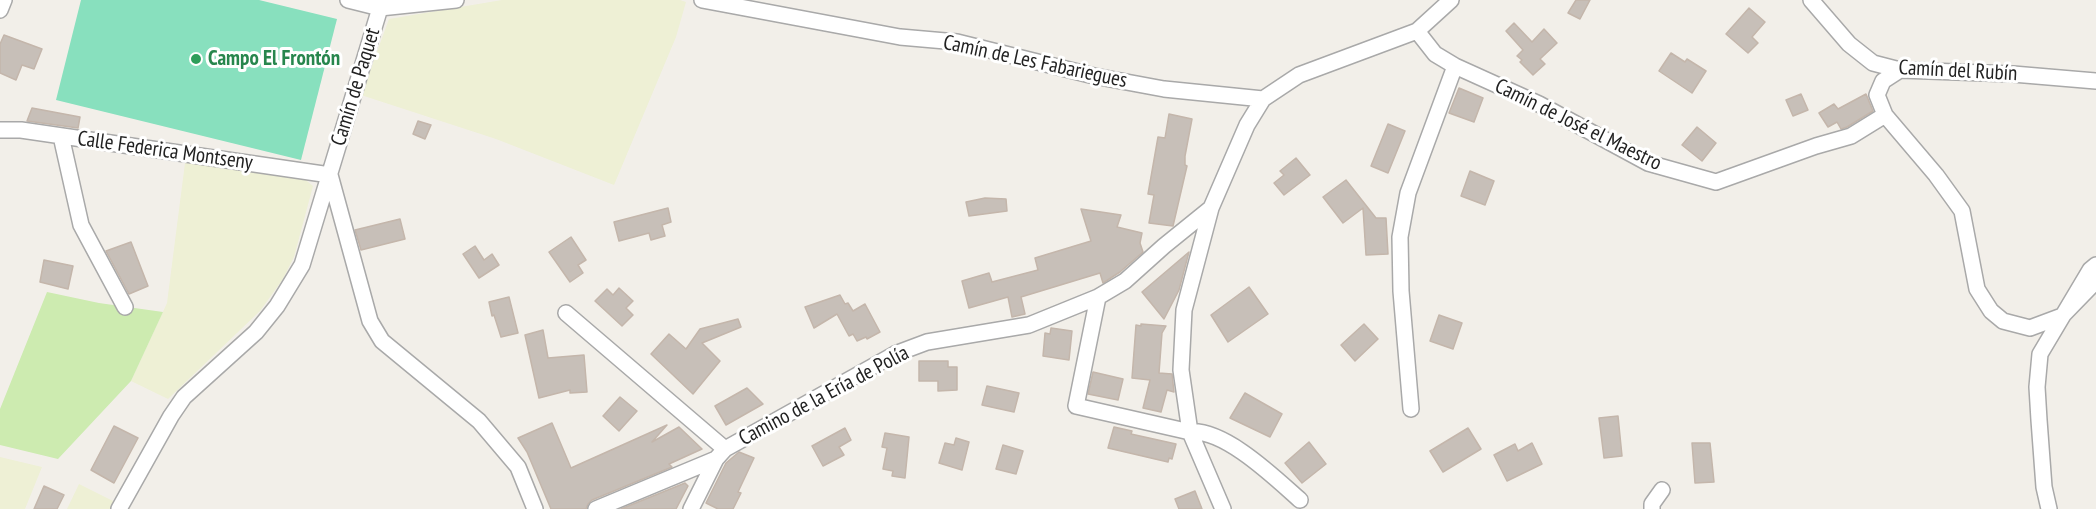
<!DOCTYPE html>
<html>
<head>
<meta charset="utf-8">
<style>
  body { margin:0 }
  canvas { display:block; background:#f2efe9 }
</style>
</head>
<body>
<canvas width="2096" height="509"></canvas>
<script>
const ctx = document.querySelector('canvas').getContext('2d');
ctx.lineJoin = 'round';
function paint(path, color) { ctx.fillStyle = color; ctx.fill(path, 'evenodd'); }
function trace(path, color, width, dash) { ctx.strokeStyle = color; ctx.lineWidth = width; ctx.lineCap = dash ? 'butt' : 'round'; ctx.setLineDash(dash || []); ctx.stroke(path); }
function write(font, color, halo, rows, align = 'center') {
  ctx.font = font + ' "PT Sans Narrow",sans-serif'; ctx.lineWidth = 6; ctx.setLineDash([]); ctx.textBaseline = 'middle'; ctx.strokeStyle = halo; ctx.fillStyle = color; for (const [text, x, y, turn = 0] of rows) {
    ctx.save(); ctx.translate(x, y); ctx.rotate((+turn || 0) * Math.PI / 180); ctx.textAlign = isNaN(turn) ? turn : align; if (halo) ctx.strokeText(text, 0, 0); ctx.fillText(text, 0, 0); ctx.restore();
  }
}
paint(new Path2D(`
  M502 0H680L686 2 676 37 614 185 496 139 361 95 389 19Z
  M185 163 302 177 313 186 294 257 283 279 260 311 168 399 131 381 167 303Z
  M0 457 42 467 25 509H0Z
  M79 484 113 501 114 504 111 509H67Z`), '#eef0d5');
paint(new Path2D(`
  M47 292 99 303 163 312 131 381 58 459 0 445V409Z`), '#cdebb0');
paint(new Path2D(`
  M81 0H259L337 19 301 160 56 100Z`), '#88e0be');
const building = new Path2D(`
  M1576 0H1590L1580 19 1568 13Z
  M1749 8 1765 22 1752 37 1758 43 1748 53 1726 34Z
  M1514 23 1532 42 1544 29 1557 43 1540 59 1545 64 1533 75 1520 62 1522 60 1517 56 1523 50 1506 31Z
  M4 35 42 49 34 69 22 65 16 80 0 73V44Z
  M1671 53 1685 62 1687 59 1706 71 1692 93 1659 71Z
  M1459 88 1483 98 1474 122 1449 113Z
  M1801 94 1808 110 1793 116 1786 100Z
  M1866 94 1873 111 1847 127 1841 129 1837 122 1828 127 1819 113 1834 104 1838 109Z
  M32 108 80 117 78 128 27 121Z
  M1169 114 1192 119 1185 156V165L1187 166 1173 226 1149 223 1154 195 1148 194 1158 137 1165 138Z
  M418 121 431 125 425 139 413 134Z
  M1388 124 1405 131 1388 173 1371 166Z
  M1697 127 1716 143 1702 161 1682 145Z
  M1296 158 1310 175 1284 195 1274 183 1284 175 1280 171Z
  M1470 171 1494 181 1485 205 1461 196Z
  M1346 180 1376 218H1386L1388 254 1366 255 1363 208 1343 223 1323 197Z
  M985 198 1006 199 1007 211 969 216 966 202Z
  M668 208 671 222 662 225 665 236 651 240 649 233 619 241 614 222Z
  M1081 209 1121 215 1117 227 1142 233 1140 243 1143 252 1120 272 1103 283 1100 273 1021 297 1025 314 1012 317 1008 297 969 308 962 281 989 273 992 282 1038 270 1035 258 1091 241Z
  M400 219 405 239 361 250 355 230Z
  M571 237 586 260 578 265 583 273 570 282 549 252Z
  M131 242 148 286 129 294 106 251Z
  M475 246 484 260 492 254 499 265 479 278 463 254Z
  M1189 252 1179 290 1164 319 1142 292Z
  M44 260 73 266 68 289 40 282Z
  M1249 287 1268 314 1228 342 1211 315Z
  M619 288 633 301 626 308 633 315 622 326 595 301 607 289 613 295Z
  M840 295 845 304 848 303 853 311 865 304 880 332 867 339 866 337 857 341 853 334 849 336 837 314 814 328 805 307Z
  M509 297 518 333 501 337 494 315 492 316 489 302Z
  M1439 315 1462 323 1453 349 1430 341Z
  M738 319 741 327 702 343 720 361 693 394 651 354 669 334 686 349 700 329Z
  M1141 324 1166 326 1162 333 1159 373 1172 374 1174 392 1167 390 1161 412 1143 408 1150 380 1132 378 1136 325 1141 326Z
  M1364 324 1378 339 1355 361 1341 345Z
  M1051 328 1072 331 1069 360 1043 356 1045 333 1050 334Z
  M543 330 548 358 584 355 587 392 570 393V390L539 398 525 335Z
  M919 361H948V367H957V390L938 391V381H919Z
  M1093 372 1123 379 1118 400 1088 394Z
  M987 386 1019 393 1014 412 982 405Z
  M747 388 763 404 726 425 715 406Z
  M1245 393 1282 414 1270 437 1230 418Z
  M620 397 637 411 619 431 603 416Z
  M1618 416 1622 456 1604 458 1599 418Z
  M552 423 571 468 667 425 652 442 679 427 702 449 669 464 672 467 592 500 588 504 586 509H551L527 452 518 438Z
  M114 426 138 438 114 483 91 470Z
  M1114 427 1132 431 1131 434 1176 444 1172 459 1169 458 1168 462 1108 448Z
  M845 428 851 440 839 447 844 455 823 466 812 446Z
  M1468 428 1481 449 1443 472 1430 451Z
  M885 433 909 437 905 478 892 476 893 471 883 469 887 448 882 447Z
  M956 438 969 442 962 470 939 463 945 443 954 445Z
  M1309 442 1326 464 1302 483 1285 463Z
  M1532 443 1542 464 1507 481 1494 455 1515 444 1518 451Z
  M1692 443H1710L1714 482 1695 483Z
  M1003 445 1023 451 1016 474 996 469Z
  M739 452 754 458 738 492 741 493 733 509H718L706 503 726 463Z
  M685 483 688 486 676 509H621Z
  M44 486 64 495 57 509H34Z
  M1195 491 1202 509H1179L1175 499Z`);
paint(building, '#c7bfb8');
trace(building, '#c4b6ab', 1.5);
const street = new Path2D(`
  M348 0 380 8 456 0
  M702 0 900 37 957 42 1094 76 1164 89 1263 99
  M1811 0 1849 44 1873 63 1900 70 2013 74 2096 81
  M0 10 4 0
  M1417 31 1435 54 1455 66 1539 104 1648 163 1716 182 1816 146 1851 136 1885 115
  M1900 70 1883 81 1877 95 1885 115 1936 175 1962 211 1977 289 1991 311 2003 321 2030 328 2062 316 2096 281
  M0 130H21L330 175
  M61 136 81 225 125 307
  M330 175 370 321 382 341 479 421 518 467 535 509
  M1211 208 1184 310 1181 370 1190 432 1223 509
  M1098 297 1076 406 1190 432C1225 429 1275 478 1300 500
  M566 313 725 449
  M1411 409 1401 291 1400 237 1408 193 1455 66
  M119 509 171 416 184 397 256 332 277 306 302 265 380 8 386 0
  M596 509 716 459
  M691 509 716 459 725 449 895 354 927 342 1029 325 1098 297 1125 281 1164 246 1211 208 1247 125 1263 99 1299 75 1417 31 1451 0
  M1652 509V504L1662 490
  M2049 509 2044 487 2039 420 2037 387 2040 354 2090 270 2096 265`);
trace(street, '#a9a9a9', 18);
trace(street, '#fff', 15);
for (const [x, y, r, color] of [
  [196,59,6,"#2e9e5b"]
]) { const dot = new Path2D(); dot.arc(x, y, r, 0, 2 * Math.PI); ctx.fillStyle = color; ctx.fill(dot); trace(dot, '#fff', 2); }
write('bold 21px', '#27864d', '#fff', [
  ["Campo El Frontón",208,59]
], 'left');
write('21px', '#222', '#fff', [
  ["Camín de Les Fabariegues",1035,62,12],
  ["Camín del Rubín",1958,71,3],
  ["Camín de Paquet",356,87,-73],
  ["Camín de José el Maestro",1578,125,26],
  ["Calle Federica Montseny",165,151,8],
  ["Camino de la Ería de Polía",824,396,-28]
]);
</script>
</body>
</html>
